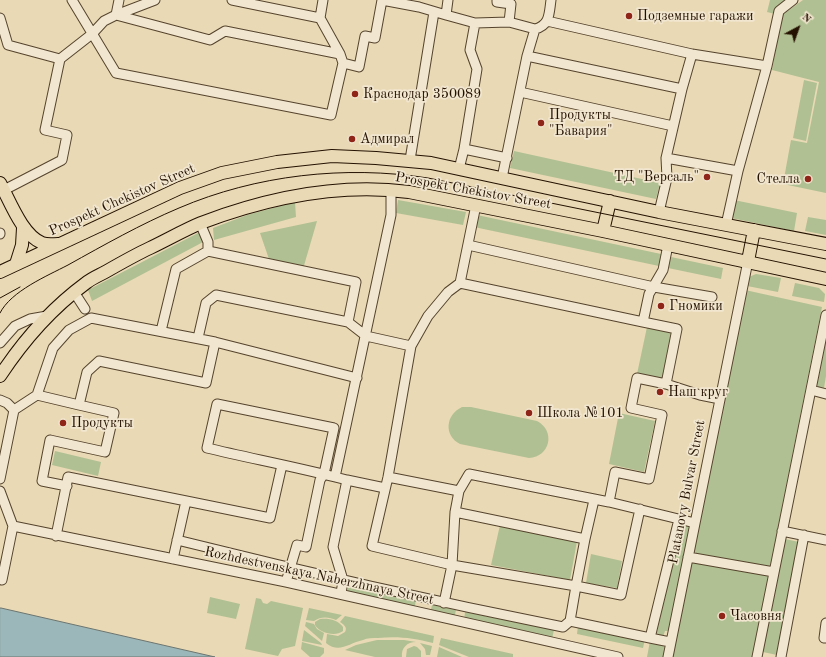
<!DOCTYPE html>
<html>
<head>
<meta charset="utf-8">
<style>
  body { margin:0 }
  #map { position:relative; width:826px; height:657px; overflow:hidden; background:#e9d9b5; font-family:"Old Standard TT",serif }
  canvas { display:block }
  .north { position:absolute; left:778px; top:8px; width:40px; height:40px; -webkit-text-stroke:3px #f1e6cf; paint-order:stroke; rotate:41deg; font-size:11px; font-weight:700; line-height:16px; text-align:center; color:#241100 }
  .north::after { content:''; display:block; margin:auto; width:14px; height:18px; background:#241100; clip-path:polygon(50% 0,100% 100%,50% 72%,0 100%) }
</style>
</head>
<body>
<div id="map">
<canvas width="826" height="657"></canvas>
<div class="north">N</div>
</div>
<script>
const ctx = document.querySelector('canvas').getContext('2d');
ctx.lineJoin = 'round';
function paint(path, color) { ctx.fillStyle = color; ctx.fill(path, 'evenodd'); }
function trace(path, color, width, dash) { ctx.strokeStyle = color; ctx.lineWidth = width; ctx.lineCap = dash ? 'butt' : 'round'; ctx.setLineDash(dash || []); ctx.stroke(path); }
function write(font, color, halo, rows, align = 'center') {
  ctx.font = font + ' "Old Standard TT",serif'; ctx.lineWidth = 3.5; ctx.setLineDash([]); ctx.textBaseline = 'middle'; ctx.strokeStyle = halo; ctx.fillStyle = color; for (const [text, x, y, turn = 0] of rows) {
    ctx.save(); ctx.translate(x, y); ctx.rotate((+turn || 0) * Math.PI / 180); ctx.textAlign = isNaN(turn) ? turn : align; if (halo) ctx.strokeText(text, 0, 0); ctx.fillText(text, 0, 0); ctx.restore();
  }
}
paint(new Path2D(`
  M770 0H786L777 8 775 14 767 12Z
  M803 0H826V193L783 184 791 140 807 143 819 82 772 70 782 15Z
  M804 80 817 83 806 141 793 138Z
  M514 151 660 183 656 199 510 168Z
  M398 200 466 212 463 225 396 213Z
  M734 200 797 213 794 231 731 218Z
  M295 202 296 217 214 240 213 228 247 215Z
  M477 215 661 254 659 266 474 227Z
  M808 217 826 220V235L805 231Z
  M317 221 303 269 270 262 260 233Z
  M200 232 205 241 92 301 88 290Z
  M671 257 723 268 721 279 668 268Z
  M756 274 781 278 778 292 747 286 749 277Z
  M795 283 819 288 825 294 824 302 792 296Z
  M745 290 822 307 752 657H672Z
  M647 327 671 332 662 379 637 374Z
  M826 337V376L824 388 817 387Z
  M462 407H471L537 421C556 431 550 457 529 458L460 444C444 436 445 415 462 407Z
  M619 413 655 421 644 472 609 464Z
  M55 451 101 462 98 476 52 465Z
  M683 520 691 526 669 631H665L663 637 656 636Z
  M500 525 577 541 570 580 491 565Z
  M785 539 799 542 777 655 763 652Z
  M591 554 622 561 617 588 586 583Z
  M348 585 416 598 415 606 347 593Z
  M210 597 240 604 236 619 207 613Z
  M256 598 261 599 263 603 267 604 271 601 303 608 295 646 282 649 278 656 245 649Z
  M432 605 456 610 454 619 430 614Z
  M309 608 342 615 336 620C329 617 321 616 314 621L306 620Z
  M465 612 554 630 552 639 464 621Z
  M345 616 434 636 433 643C413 638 398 636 378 638 373 638 367 638 363 640 349 643 339 654 326 643L327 634 338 636 345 632C348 627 343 624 340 622Z
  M320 619C329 618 338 620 343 627V631C335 637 320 633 315 625V622Z
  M306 622 314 624 317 629 324 633 322 641 305 626Z
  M578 626 645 639 643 648 577 634Z
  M304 630 321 643 322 645 302 641Z
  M441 638 513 654V657H469L439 645Z
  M377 640H404L416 642C407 642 401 648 402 657H375L345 650 356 645Z
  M650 641 665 647 664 657H647Z
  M302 642 324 648V653L320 657H310L301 649Z
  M420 643 432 646 430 655H426L425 649Z
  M414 646 417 647 421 651V657H406L407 649Z
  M439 647 462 657H437Z`), '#b0c092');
const water = new Path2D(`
  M0 608H1L215 657H0Z`);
paint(water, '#9cb7b9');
trace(water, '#6c756f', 1);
const minor = new Path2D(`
  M72 0 116 73 331 115 343 63 340 54 320 18 232 0
  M119 0 116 15 210 40 225 31 340 54
  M497 0V2L511 4 509 22 535 29
  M446 15 475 23 509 22
  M0 18 8 45 60 59 45 130 67 135 62 160 4 190
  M320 18 323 0
  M547 21 692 54 767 66
  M527 56 682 89
  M60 59 92 34 104 21 116 15 155 0
  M343 63 359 67 365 36 375 38 382 0 419 7 446 15 448 0
  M520 92 673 126
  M464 149 507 158
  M666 158 738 171 767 66 779 11 793 0
  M410 160 434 12
  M459 169 464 149 477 69 470 50 475 23
  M502 178 527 56 535 29C550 25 549 14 551 0
  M659 212 667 178 666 158 682 89 692 54
  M200 223 208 242V251
  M726 225 738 171
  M0 233V234
  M468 245 654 287 712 297
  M460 283 643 322 649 294 663 270 668 245
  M74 292 85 309
  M643 322 677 329 666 384 700 395 720 399
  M161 331 176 269 208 251 356 282 348 322
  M198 338 206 303 216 295 348 322 366 336 411 346 428 316 448 292 460 283 476 205
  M215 342 357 378
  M0 343 15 326 30 319 47 316
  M411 346 388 477 372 546 452 565 444 603
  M811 390 826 394
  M0 400 7 403 14 410 0 479
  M14 410 37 395 53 348 69 330 91 318 215 342 206 383 99 361 87 372 79 405 37 395
  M388 477 459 491
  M347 480 385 488
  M67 486 42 481 50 440 105 452 114 413 79 405
  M0 491 13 526 2 580
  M594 500 585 539 576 586 452 565 455 512 459 491 469 474 609 502 695 523
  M609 502 615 472 649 479 662 415 631 408 637 378 666 384
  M455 512 585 539
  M13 526 286 582 618 657
  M782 531 826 540
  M56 536 68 477 270 518 282 465
  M177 540C305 572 433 601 563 627L570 621 650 638 679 519
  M688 557 774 572
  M173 559 186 501
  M286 582 297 545 306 547 320 480 324 474 334 428 217 404 207 448C249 458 292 466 335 477
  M341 594 343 580 333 547 347 480 335 477 391 215V190
  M570 621 576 586 621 595 640 509
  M826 623 824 638H826
  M650 638 670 642
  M668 657 748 261
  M757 657 826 315
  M781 657 804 535`);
const major = new Path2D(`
  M0 183C10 201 22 235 42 243 47 245 53 244 58 244
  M603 231 610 201
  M748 261 754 230
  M16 264 22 245 23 228
  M0 272 180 188 222 173 277 162 332 156 376 158 431 163 659 212 826 244
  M0 376C23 341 52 308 86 283 92 278 100 275 107 271 121 263 135 255 150 248 167 240 184 230 201 223 267 198 339 183 409 192L603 231 826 279`);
trace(minor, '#55432d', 11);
trace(major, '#241100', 14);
trace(minor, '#f1e6cf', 9);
trace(major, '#e9d9b5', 12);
trace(new Path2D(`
  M0 298 20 287
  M0 313C11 291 47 276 68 265 104 245 141 224 179 208 256 175 345 165 428 178L826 259`), '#241100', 1);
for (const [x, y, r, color] of [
  [629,16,4,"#8f2418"],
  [355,94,4,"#8f2418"],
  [541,123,4,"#8f2418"],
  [352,139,4,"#8f2418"],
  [707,177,4,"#8f2418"],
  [808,179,4,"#8f2418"],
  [661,306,4,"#8f2418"],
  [660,392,4,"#8f2418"],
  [529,413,4,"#8f2418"],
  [63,423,4,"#8f2418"],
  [722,616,4,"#8f2418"]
]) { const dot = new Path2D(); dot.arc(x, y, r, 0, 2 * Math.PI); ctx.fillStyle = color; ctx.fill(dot); trace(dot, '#f1e6cf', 1.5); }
write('14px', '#241100', '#f1e6cf', [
  ["Подземные гаражи",637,16],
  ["Краснодар 350089",363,94],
  ["Продукты",549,115],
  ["\"Бавария\"",549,131],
  ["Адмирал",360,139],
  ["ТД \"Версаль\"",699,177,"right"],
  ["Стелла",800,179,"right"],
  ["Гномики",669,306],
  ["Наш круг",668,392],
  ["Школа №101",537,413],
  ["Продукты",71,423],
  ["Часовня",730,616]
], 'left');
write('14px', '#241100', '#f1e6cf', [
  ["Prospekt Chekistov Street",473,191,10],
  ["Prospekt Chekistov Street",122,200,-24],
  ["Platanovy Bulvar Street",687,492,-79],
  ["Rozhdestvenskaya Naberzhnaya Street",319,576,12]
]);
</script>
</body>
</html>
